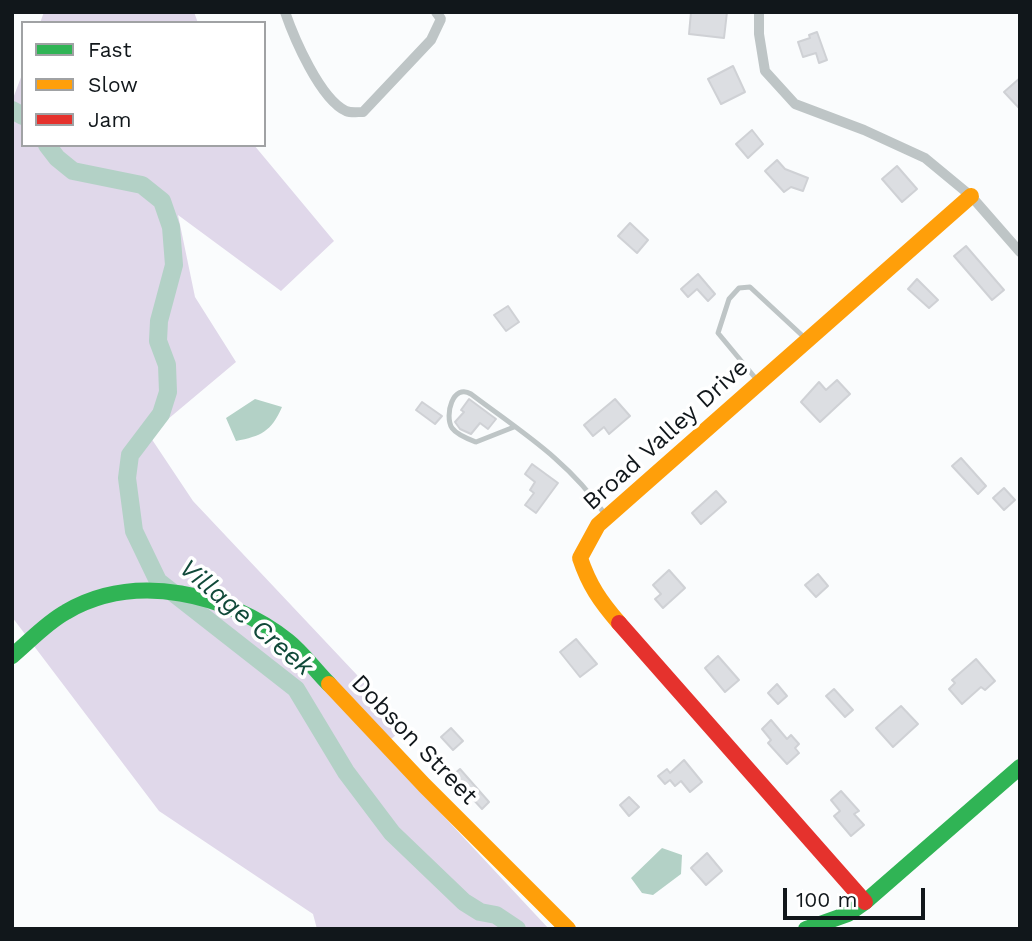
<!DOCTYPE html>
<html>
<head>
<meta charset="utf-8">
<style>
  body { margin:0 }
  #map { position:relative; width:1032px; height:941px; overflow:hidden; background:#fafcfd; font-family:"Work Sans",sans-serif }
  canvas { display:block }
  .frame { position:absolute; inset:0; border:14px solid #11171b; pointer-events:none }
  .legend { position:absolute; left:21px; top:21px; width:245px; height:126px; box-sizing:border-box; background:#fff; border:2px solid #a0a2a4; margin:0; padding:9px 12px; list-style:none; font-size:21px; color:#11171b }
  .legend li { display:flex; align-items:center; gap:14px; height:35px }
  .legend b { width:35px; border:2px solid #a0a2a4 }
  .scale { position:absolute; left:783px; top:888px; width:142px; height:32px; box-sizing:border-box; border:4px solid #11171b; border-top:0; padding-left:9px; font-size:21px; line-height:24px; white-space:nowrap; color:#11171b; -webkit-text-stroke:5px #fff; paint-order:stroke }
</style>
</head>
<body>
<div id="map">
<canvas width="1032" height="941"></canvas>
<div class="frame"></div>
<ul class="legend">
<li><b style="height:9px;background:#30b455"></b>Fast</li>
<li><b style="height:9px;background:#ff9f0a"></b>Slow</li>
<li><b style="height:9px;background:#e5322d"></b>Jam</li>
</ul>
<div class="scale">100 m</div>
</div>
<script>
const ctx = document.querySelector('canvas').getContext('2d');
ctx.lineJoin = 'round';
function paint(path, color) { ctx.fillStyle = color; ctx.fill(path, 'evenodd'); }
function trace(path, color, width, dash) { ctx.strokeStyle = color; ctx.lineWidth = width; ctx.lineCap = dash ? 'butt' : 'round'; ctx.setLineDash(dash || []); ctx.stroke(path); }
function write(font, color, halo, rows, align = 'center') {
  ctx.font = font + ' "Work Sans",sans-serif'; ctx.lineWidth = 7; ctx.setLineDash([]); ctx.textBaseline = 'middle'; ctx.strokeStyle = halo; ctx.fillStyle = color; for (const [text, x, y, turn = 0] of rows) {
    ctx.save(); ctx.translate(x, y); ctx.rotate((+turn || 0) * Math.PI / 180); ctx.textAlign = isNaN(turn) ? turn : align; if (halo) ctx.strokeText(text, 0, 0); ctx.fillText(text, 0, 0); ctx.restore();
  }
}
paint(new Path2D(`
  M44 12H194L198 23H40Z
  M23 72V145H254L334 241 281 291 178 215 195 297 236 362 149 435 193 501 406 727 380 748 549 929H317L313 914 159 811 12 617V101Z`), '#e0d8ea');
paint(new Path2D(`
  M255 399 282 407C271 432 261 436 236 441L226 418Z
  M662 848 682 855 681 874 653 895 642 893 631 878Z`), '#b3d1c6');
trace(new Path2D(`
  M12 110 23 116
  M47 145 57 158 73 171 142 185 162 201 171 227 174 265 159 321 158 341 167 365 168 392 161 414 130 455 127 478 134 531 158 581 296 689 346 772 392 833 464 902 480 912 496 915 517 929`), '#b3d1c6', 18);
const building = new Path2D(`
  M691 12H727L724 38 689 34Z
  M817 32 827 60 819 63 816 53 803 57 798 42 810 38 809 35Z
  M733 66 745 92 721 104 708 79Z
  M1020 78V109L1004 92Z
  M752 130 763 144 748 158 736 144Z
  M777 160 785 169 808 178 803 191 791 187 784 192 765 171Z
  M897 166 917 189 902 202 882 179Z
  M630 223 648 240 637 253 618 236Z
  M966 246 1004 290 992 300 954 256Z
  M698 274 715 294 708 301 697 289 688 297 681 289Z
  M917 279 938 300 929 308 908 289Z
  M508 306 519 322 506 331 494 315Z
  M837 380 850 394 820 422 801 402 819 382 826 390Z
  M469 399 496 419 488 429 480 423 471 434 460 429 455 422 464 412 461 410Z
  M615 399 630 416 609 434 604 427 593 436 584 425Z
  M422 402 442 416 435 424 416 410Z
  M961 458 986 486 978 494 952 466Z
  M532 464 558 483 536 513 525 505 534 493 530 490 535 482 525 474Z
  M1004 488 1015 500 1004 510 993 498Z
  M716 491 726 502 701 524 692 513Z
  M669 570 685 588 663 608 655 599 661 594 653 585Z
  M818 574 828 586 816 597 805 585Z
  M576 639 597 664 580 677 560 652Z
  M718 656 739 680 725 692 705 668Z
  M976 659 995 681 985 690 981 687 962 704 949 689 955 683 952 680Z
  M777 684 787 696 778 704 768 693Z
  M834 689 853 710 845 717 826 696Z
  M901 706 918 724 893 747 876 728Z
  M771 720 787 739 791 735 799 744 795 748 799 753 787 764 768 743 771 740 762 729Z
  M451 728 463 741 453 750 441 737Z
  M684 760 702 782 690 792 681 781 675 786 670 780 665 784 658 776 667 769 670 773Z
  M460 769 489 802 482 809 452 776Z
  M841 791 859 811 854 814 864 825 851 836 834 816 840 811 831 800Z
  M629 797 639 807 629 816 620 805Z
  M707 853 722 871 706 885 691 868Z`);
paint(building, '#dcdee2');
trace(building, '#cfd1d5', 2);
trace(new Path2D(`
  M757 380 718 333 729 299 739 288 750 287 806 339
  M514 427 476 442C468 439 457 435 452 428 444 415 453 383 471 394 520 431 569 461 604 513`), '#bec5c6', 5);
trace(new Path2D(`
  M285 12C294 38 320 99 346 111 351 113 357 112 363 112L431 40 441 19 436 12
  M759 12V34L765 71 795 104 864 130 925 158 971 196 1020 252`), '#bec5c6', 10);
trace(new Path2D(`
  M12 656C30 641 46 623 66 612 136 571 228 594 288 641 303 653 315 670 329 684
  M806 929 848 914 865 902 1020 767`), '#30b455', 16);
trace(new Path2D(`
  M619 623C600 601 589 585 580 558L598 525 971 196
  M329 684 424 785 568 929`), '#ff9f0a', 16);
trace(new Path2D(`
  M619 623 865 902`), '#e5322d', 16);
write('24px', '#11171b', '#fff', [
  ["Broad Valley Drive",666,435,-42],
  ["Dobson Street",414,740,46]
]);
write('italic 26px', '#104939', '#fff', [
  ["Village Creek",246,618,40]
]);
</script>
</body>
</html>
